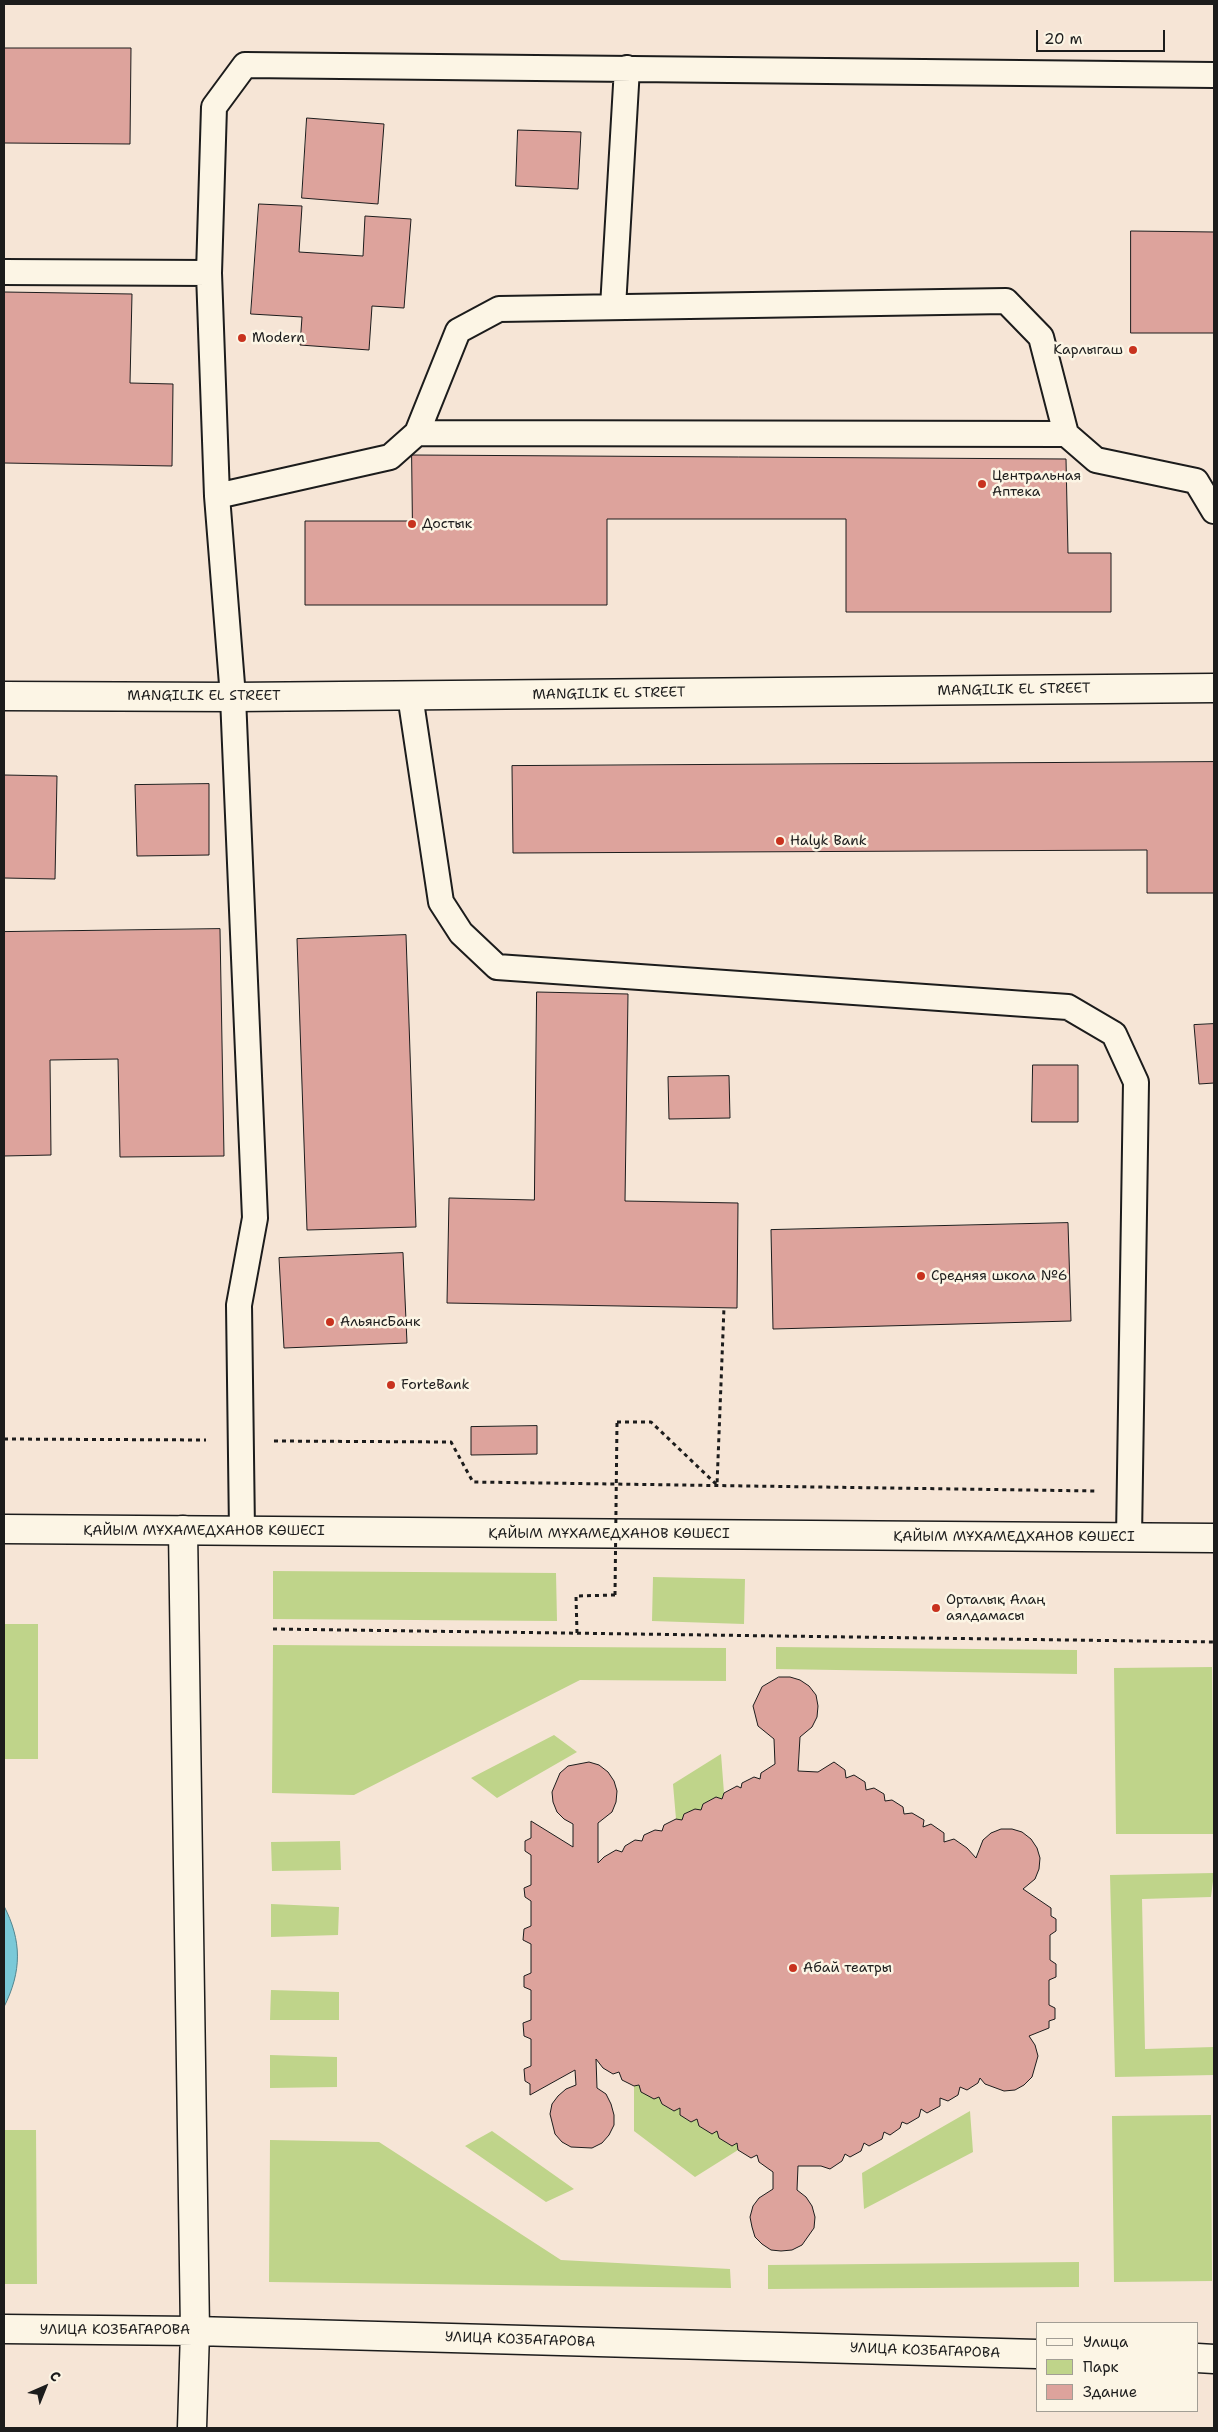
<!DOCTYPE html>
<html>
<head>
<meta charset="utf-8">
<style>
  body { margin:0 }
  #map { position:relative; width:1218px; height:2432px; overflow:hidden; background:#f6e5d6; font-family:"Shantell Sans",sans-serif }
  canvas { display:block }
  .frame { position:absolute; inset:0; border:5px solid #1c1c1c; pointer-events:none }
  .legend { position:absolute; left:1036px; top:2322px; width:162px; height:90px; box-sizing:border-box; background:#fcf5e5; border:1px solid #a29e95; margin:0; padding:6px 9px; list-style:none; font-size:15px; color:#1c1c1c }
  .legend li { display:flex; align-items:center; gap:10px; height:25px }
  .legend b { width:25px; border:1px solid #a29e95 }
  .north { position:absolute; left:20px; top:2362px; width:50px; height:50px; -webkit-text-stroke:4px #fcf5e5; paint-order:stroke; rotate:44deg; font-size:14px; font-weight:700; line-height:20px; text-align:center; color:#1c1c1c }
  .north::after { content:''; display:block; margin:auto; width:18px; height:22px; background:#1c1c1c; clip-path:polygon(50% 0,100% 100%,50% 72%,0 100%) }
  .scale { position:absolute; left:1036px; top:30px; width:129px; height:22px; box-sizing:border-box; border:2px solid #1c1c1c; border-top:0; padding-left:6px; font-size:15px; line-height:18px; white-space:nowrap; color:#1c1c1c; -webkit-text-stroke:4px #fcf5e5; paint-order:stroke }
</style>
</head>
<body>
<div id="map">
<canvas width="1218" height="2432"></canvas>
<div class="frame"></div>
<ul class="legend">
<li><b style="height:6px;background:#fcf5e5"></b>Улица</li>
<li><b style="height:14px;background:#bfd48a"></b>Парк</li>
<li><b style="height:14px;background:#dda39c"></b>Здание</li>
</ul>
<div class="north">С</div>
<div class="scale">20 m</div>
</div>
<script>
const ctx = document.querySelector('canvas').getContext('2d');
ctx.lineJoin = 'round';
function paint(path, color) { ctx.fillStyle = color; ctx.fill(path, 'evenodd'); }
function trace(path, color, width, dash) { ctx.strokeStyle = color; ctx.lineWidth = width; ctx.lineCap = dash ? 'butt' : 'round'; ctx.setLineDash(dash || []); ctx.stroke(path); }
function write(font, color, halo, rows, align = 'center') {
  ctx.font = font + ' "Shantell Sans",sans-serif'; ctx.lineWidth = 5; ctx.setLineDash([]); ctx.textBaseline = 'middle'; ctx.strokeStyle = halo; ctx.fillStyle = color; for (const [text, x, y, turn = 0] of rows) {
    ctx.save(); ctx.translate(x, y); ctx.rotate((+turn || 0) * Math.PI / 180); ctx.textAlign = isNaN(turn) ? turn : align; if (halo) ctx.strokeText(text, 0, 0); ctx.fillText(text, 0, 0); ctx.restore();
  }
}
paint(new Path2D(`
  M273 1571 556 1573 557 1621 273 1619Z
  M653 1577 745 1579 744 1624 652 1621Z
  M4 1624H38V1759H4Z
  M273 1645 726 1648V1681L580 1680 354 1795 272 1793Z
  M776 1647 1077 1650V1674L776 1669Z
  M1212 1667 1214 1834H1116L1114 1668Z
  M554 1735 577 1752 497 1798 471 1778Z
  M721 1754 724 1793 722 1799 716 1797 703 1804 701 1810 695 1809 684 1814 682 1820 676 1819 673 1784Z
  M340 1841 341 1870 272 1871 271 1842Z
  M1214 1873 1211 1897 1142 1899 1145 2049 1214 2047V2075L1115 2077 1110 1875Z
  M271 1904 339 1907 338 1935 271 1937Z
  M271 1990 339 1992V2020H270Z
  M270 2055 337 2057V2087L270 2088Z
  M639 2085 654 2099 659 2097 662 2104 673 2111 680 2108V2115L691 2122 697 2119 699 2126 712 2134 717 2131 719 2138 732 2146 737 2143 738 2150 695 2177 634 2131V2086Z
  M970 2111 973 2152 864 2209 862 2173Z
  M1211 2115 1212 2281 1114 2282 1112 2116Z
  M4 2130H36L37 2284H4Z
  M492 2131 574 2189 546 2202 465 2146Z
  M270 2140 379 2142 561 2260 730 2269 731 2288 269 2282Z
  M1079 2262V2287L768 2289V2265Z`), '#bfd48a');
const water = new Path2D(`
  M4 1906C22 1941 22 1971 4 2007Z`);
paint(water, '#7ac9d8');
trace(water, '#54848d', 1);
const building = new Path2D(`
  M4 48H131L130 144 4 143Z
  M307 118 384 124 378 204 302 198Z
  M518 130 581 132 578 189 516 186Z
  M259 204 302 206 299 252 363 256 365 216 411 219 404 308 372 306 369 350 300 345 302 317 251 314Z
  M1131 231 1214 232V333H1131Z
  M4 292 132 294 130 383 173 384 172 466 4 463Z
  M412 455 1066 459 1068 553H1111V612H846V519H607V605H305V521H412Z
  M1214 762V893H1147V850L513 853 512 766Z
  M4 775 57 776 55 879 4 878Z
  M209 784V855L137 856 135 785Z
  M220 929 224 1156 120 1157 118 1059 50 1060 51 1155 4 1156V932Z
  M406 935 416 1227 307 1230 297 939Z
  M537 992 628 994 625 1201 738 1203 737 1308 447 1303 449 1198 534 1200Z
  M1214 1024V1083L1199 1084 1194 1025Z
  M1033 1065H1078V1122H1032Z
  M729 1076 730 1118 669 1119 668 1077Z
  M1068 1223 1071 1321 773 1329 771 1230Z
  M403 1253 407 1343 284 1348 279 1258Z
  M537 1426V1454L471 1455V1427Z
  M779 1677H790L800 1680 809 1686 816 1695 818 1706 817 1717 812 1727 800 1737 798 1771 818 1772 834 1762 845 1770 846 1778 854 1775 865 1782 866 1790 874 1788 884 1794 885 1801 892 1800 903 1807 904 1814 912 1813 924 1820 923 1827 931 1824 944 1833V1842L954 1839 967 1848 976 1858 983 1840 991 1833 1001 1829H1012L1022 1832 1031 1839 1037 1848 1040 1858 1039 1869 1035 1879 1023 1889 1051 1908V1916L1056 1919V1931L1050 1935V1960L1056 1964V1977L1049 1980V2005L1055 2008V2019L1049 2021V2028L1029 2036 1035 2045 1038 2056 1032 2077 1024 2085 1015 2090 1004 2091 985 2084 980 2078 978 2083 967 2090 960 2087 958 2095 948 2101 940 2098V2106L927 2113 921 2109 919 2117 907 2124 902 2122 900 2128 890 2135 884 2132 882 2139 869 2146 864 2143 861 2151 850 2157 845 2154 842 2161 830 2169 821 2166H798L797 2190 806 2197 812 2206 815 2217 814 2228 802 2245 792 2250 781 2251 771 2250 762 2244 755 2237 752 2227 750 2217 753 2206 759 2198 773 2189V2172L759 2162 757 2155 751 2158 738 2150 737 2143 732 2146 719 2138 717 2131 712 2134 699 2126 697 2119 691 2122 680 2115V2108L674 2111 662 2104 659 2097 654 2099 641 2092 639 2085 634 2086 622 2080 619 2072 613 2074 603 2068 596 2059 597 2088 606 2094 611 2104 614 2115V2125L609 2135 602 2143 592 2148 571 2147 562 2142 555 2134 550 2114 552 2104 558 2096 566 2089 576 2085 575 2070 530 2095V2084L525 2081 524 2069 531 2066V2039L524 2036 523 2023 531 2020V1990L524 1987V1976L531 1973V1944L523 1940 524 1929 531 1926V1901L525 1897 524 1888 531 1885V1855L525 1851V1841L531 1838V1821L573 1847V1824L564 1819 557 1812 553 1802 552 1792 560 1773 568 1766 589 1762 599 1765 608 1772 614 1781 617 1791 616 1802 612 1812 598 1823V1863L604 1857 616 1850 622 1852 625 1846 635 1840 642 1841 644 1835 655 1830 662 1831 664 1825 676 1819 682 1820 684 1814 695 1809 701 1810 703 1804 716 1797 722 1799 724 1793 737 1786 741 1788 742 1783 754 1777 760 1779 761 1773 775 1764 774 1739 758 1726 753 1706 762 1687Z`);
paint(building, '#dda39c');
trace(building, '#1c1c1c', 1);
const service = new Path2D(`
  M4 272 209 273
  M613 307 627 68
  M417 433 1066 434
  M217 496 390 457 417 433 458 331 499 309 1006 301 1041 337 1066 434 1096 460 1196 481 1214 511
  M410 695 441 902 461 933 497 967 1068 1007 1114 1034 1136 1082 1129 1538
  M242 1531 239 1305 255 1218 233 697 217 496 209 273 214 107 245 65 1214 75`);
const pedestrian = new Path2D(`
  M183 1530 195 2331`);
const minor = new Path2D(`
  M4 696 233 697 1214 688
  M4 2329 195 2331 1037 2354
  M1197 2358 1214 2359
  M192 2428 195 2331`);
const tertiary = new Path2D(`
  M4 1529 1214 1538`);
trace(service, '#1c1c1c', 28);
trace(pedestrian, '#1c1c1c', 31);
trace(minor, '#1c1c1c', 31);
trace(tertiary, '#1c1c1c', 31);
trace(new Path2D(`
  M617 1422H651L717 1485 724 1307
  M4 1439 206 1440
  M274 1441 451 1442 473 1482 1095 1491
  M273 1629 1214 1642
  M577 1633 576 1596 615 1595`), '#1c1c1c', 3, [4, 4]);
trace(service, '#fcf5e5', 24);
trace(pedestrian, '#fcf5e5', 28);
trace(minor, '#fcf5e5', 28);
trace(tertiary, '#fcf5e5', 28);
trace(new Path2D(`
  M615 1595 617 1422`), '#1c1c1c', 3, [4, 4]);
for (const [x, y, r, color] of [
  [242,338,5,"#c8321e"],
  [1133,350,5,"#c8321e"],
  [982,484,5,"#c8321e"],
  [412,524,5,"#c8321e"],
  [780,841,5,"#c8321e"],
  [921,1276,5,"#c8321e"],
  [330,1322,5,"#c8321e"],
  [391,1385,5,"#c8321e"],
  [936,1608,5,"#c8321e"],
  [793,1968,5,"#c8321e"]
]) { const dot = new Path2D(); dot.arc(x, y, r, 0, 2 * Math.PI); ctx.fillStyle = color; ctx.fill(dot); trace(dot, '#fcf5e5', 2); }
write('14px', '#1c1c1c', '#fcf5e5', [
  ["Modern",252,338],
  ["Карлыгаш",1123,350,"right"],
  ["Центральная",992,476],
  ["Аптека",992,492],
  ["Достык",422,524],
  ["Halyk Bank",790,841],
  ["Средняя школа №6",931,1276],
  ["АльянсБанк",340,1322],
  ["ForteBank",401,1385],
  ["Орталық Алаң",946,1600],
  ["аялдамасы",946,1616],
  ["Абай театры",803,1968]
], 'left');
write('14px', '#1c1c1c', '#fcf5e5', [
  ["MANGILIK EL STREET",1014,690,-1],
  ["MANGILIK EL STREET",609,694,-1],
  ["MANGILIK EL STREET",204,696],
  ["ҚАЙЫМ МҰХАМЕДХАНОВ КӨШЕСІ",204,1531],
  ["ҚАЙЫМ МҰХАМЕДХАНОВ КӨШЕСІ",609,1534],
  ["ҚАЙЫМ МҰХАМЕДХАНОВ КӨШЕСІ",1014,1537],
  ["УЛИЦА КОЗБАГАРОВА",115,2330],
  ["УЛИЦА КОЗБАГАРОВА",520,2340,2],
  ["УЛИЦА КОЗБАГАРОВА",925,2351,2]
]);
</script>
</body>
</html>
